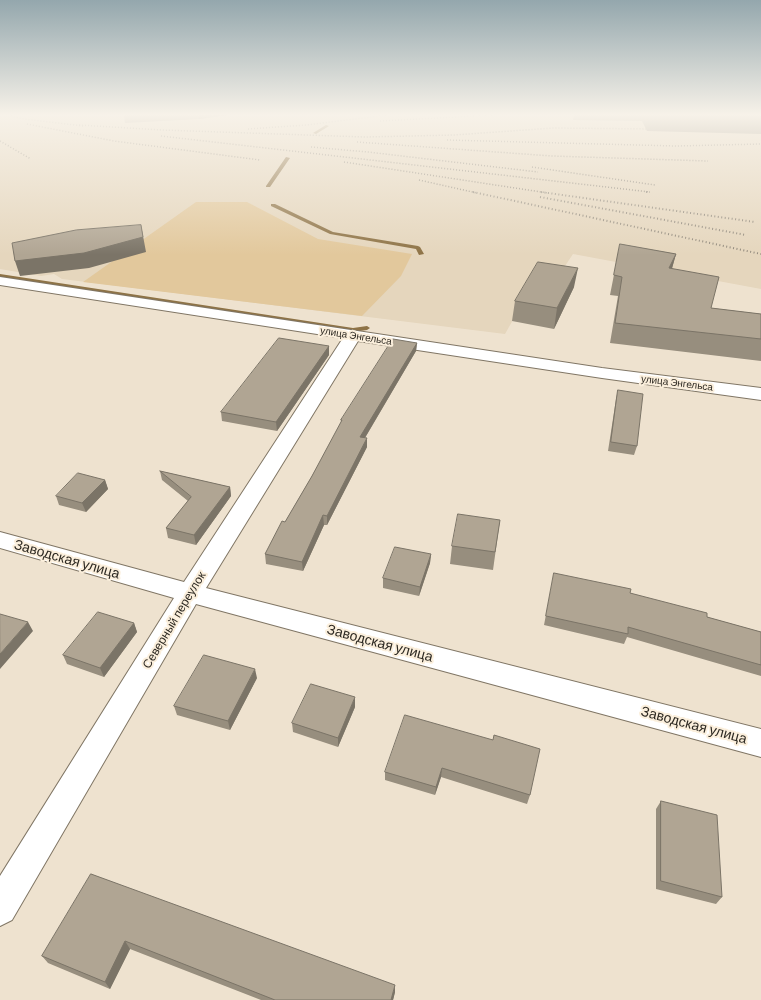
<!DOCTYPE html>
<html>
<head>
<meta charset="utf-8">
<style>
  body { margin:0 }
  canvas { display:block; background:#eee2cf }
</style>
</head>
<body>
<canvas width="761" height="1000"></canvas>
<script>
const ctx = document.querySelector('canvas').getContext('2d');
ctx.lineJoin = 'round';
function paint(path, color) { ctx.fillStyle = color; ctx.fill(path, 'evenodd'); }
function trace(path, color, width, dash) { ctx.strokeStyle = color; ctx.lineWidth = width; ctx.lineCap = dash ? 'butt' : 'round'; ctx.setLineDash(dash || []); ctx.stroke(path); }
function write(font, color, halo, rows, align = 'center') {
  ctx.font = font + ' Barlow,sans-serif'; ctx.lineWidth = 4; ctx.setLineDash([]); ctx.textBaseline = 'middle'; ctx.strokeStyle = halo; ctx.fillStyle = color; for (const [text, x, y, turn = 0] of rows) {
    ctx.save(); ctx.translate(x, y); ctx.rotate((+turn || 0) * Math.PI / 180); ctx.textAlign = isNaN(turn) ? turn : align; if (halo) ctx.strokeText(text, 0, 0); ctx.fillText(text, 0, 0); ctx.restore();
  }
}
paint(new Path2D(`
  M0 115H761V289L573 254 563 269 535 281 505 334 62 279 54 274 41 276 0 269Z`), '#e5d6bd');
paint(new Path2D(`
  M196 202H247L318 239 412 254 401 276 362 316 83 282Z`), '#e2c89c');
paint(new Path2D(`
  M326 125 329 126 316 134 313 133Z
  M286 157 290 158 270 187H266V186Z
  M271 204H275L333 232 418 246 420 247 424 254 419 255 416 249 330 234 271 206Z
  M0 274 353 328 367 326 370 328 367 330 353 332 0 278Z`), '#8e7346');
const street = new Path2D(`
  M0 277 602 368 761 388V400L602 378 358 341 206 588 761 729V757L196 604 12 920 0 926V876L174 598 0 548V532L184 582 343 338 0 285Z`);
trace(street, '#807665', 2);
paint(street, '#fff');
trace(new Path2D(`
  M8 115 24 119 84 126
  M380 121 492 115
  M27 124 114 141 260 160
  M79 125 162 130 365 137 454 135 553 128 656 129
  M248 129 306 125 387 115
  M161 136 650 192
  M447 140 676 146 761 144
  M0 141 31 159
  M357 142 552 156 708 161
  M311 147 368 152 538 172
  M344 162 548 193
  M532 167 655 185
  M419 180 477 193`), '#8f877a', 1.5, [1, 2]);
trace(new Path2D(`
  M473 192 761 254
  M541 192 755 222
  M646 192H650
  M540 197 746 235`), '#8f877a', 2, [1, 2.5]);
paint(new Path2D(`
  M124 115H228L199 119 125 123Z
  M574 115H761V134L647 131 642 121 573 120Z
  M620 244 676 254 672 268 711 308 761 314V361L610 343 618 296 610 295Z
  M574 287 554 329 512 321 515 301Z
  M417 343 416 351 365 438 367 447 327 525H324L303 571 266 564 265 554 285 522 312 476 341 423V420Z
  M329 346V355L277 431 222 421 221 412Z
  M618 390 637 446 634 455 608 451 616 399Z
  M160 471 230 487 231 496 196 545 168 538 166 528 188 501 162 480Z
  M105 480 108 489 86 512 59 505 56 496Z
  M500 520 493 570 450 564 452 546Z
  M431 554 430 563 419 596 383 588V578Z
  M554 573 630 593 707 617 761 632V676L627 637 624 644 544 625Z
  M134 623 137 632 104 677 67 664 63 655Z
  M257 678 230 730 177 715 174 706Z
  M355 707 338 747 293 732 292 723Z
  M493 740 530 795 527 804 441 777 435 795 385 780V772Z
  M661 801 722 897 716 904 656 889V809Z
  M91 874 395 992 393 1000H261L130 949 110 989 48 963 42 956Z`), '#978e7e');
paint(new Path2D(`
  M199 115H228L199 119Z
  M141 225 146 252 89 268 20 276 15 261Z
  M676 254 671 272 669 268Z
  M578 268 574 287 554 329 557 308Z
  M417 343 416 351 360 446V437Z
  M329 346V355L277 431 276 422Z
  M367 438V447L327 525V516Z
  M105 480 108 489 86 512 82 503Z
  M230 487 231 496 196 545 194 535Z
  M323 515 324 525 303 571 302 562Z
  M431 554 430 563 419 596 420 587Z
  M28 622 33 631 0 669V654Z
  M134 623 137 632 104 677 100 668Z
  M255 669 257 678 230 730 228 721Z
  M355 697V707L338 747V738Z
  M442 768 441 777 435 795 436 787Z
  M125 941 130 949 110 989 105 982Z
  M395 985V992L393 1000H391Z`), '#7b7467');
const building = new Path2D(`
  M141 225 143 237 84 253 15 261 12 243 76 230Z
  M620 244 676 254 669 268 719 277 711 308 761 314V339L615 323 622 277 614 275Z
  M538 262 578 268 557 308 515 301Z
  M279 338 329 346 276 422 221 412Z
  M393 339 417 343 360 437 367 438 327 516 323 515 302 562 265 554 282 521 285 522 312 476 342 420H341Z
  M618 390 643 394 637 446 611 442Z
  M160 471 230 487 194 535 166 528 191 497Z
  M78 473 105 480 82 503 56 496Z
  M458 514 500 520 495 552 452 546Z
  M395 547 431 554 420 587 383 578Z
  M554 573 631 589 630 593 707 613V617L761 632V665L628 627V634L546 616Z
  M98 612 134 623 100 668 63 655Z
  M0 614 28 622 0 654Z
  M204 655 255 669 228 721 174 706Z
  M311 684 355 697 338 738 292 723Z
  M405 715 493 740 494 735 540 749 530 795 442 768 436 787 385 772Z
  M661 801 717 815 722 897 661 881Z
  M91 874 395 985 391 1000H275L125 941 105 982 42 956Z`);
paint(building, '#b0a593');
trace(building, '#7b7467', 1);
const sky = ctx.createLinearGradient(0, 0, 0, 255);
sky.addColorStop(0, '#94a7ad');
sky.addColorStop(0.45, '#f7f2e9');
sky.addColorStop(1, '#f7f2e900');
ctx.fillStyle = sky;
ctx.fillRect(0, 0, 761, 255);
write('10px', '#2d2922', '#fbefdc', [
  ["улица Энгельса",356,336,9],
  ["улица Энгельса",677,383,7]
]);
write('12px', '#2d2922', '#fbefdc', [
  ["Северный переулок",174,620,-59]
]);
write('14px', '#2d2922', '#fbefdc', [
  ["Заводская улица",67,559,16],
  ["Заводская улица",380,643,15],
  ["Заводская улица",694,725,15]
]);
</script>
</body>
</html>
